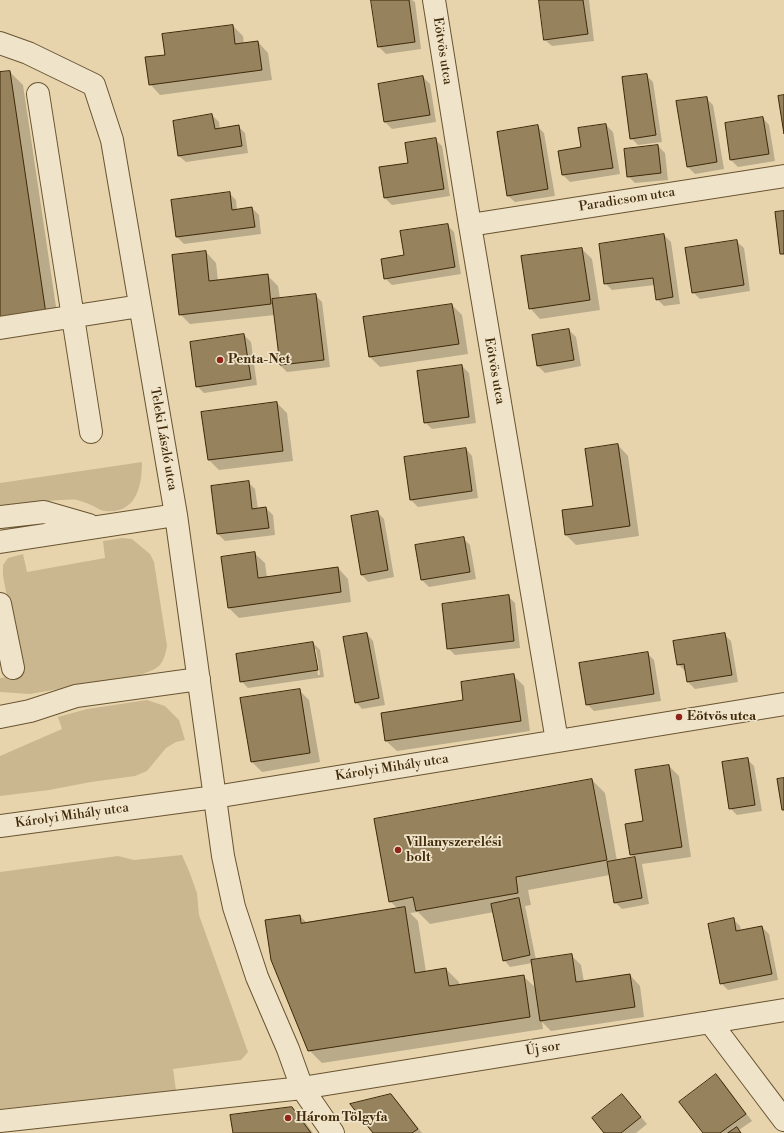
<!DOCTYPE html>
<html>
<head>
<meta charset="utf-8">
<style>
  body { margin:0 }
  canvas { display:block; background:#e7d4ac }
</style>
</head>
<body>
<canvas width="784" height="1133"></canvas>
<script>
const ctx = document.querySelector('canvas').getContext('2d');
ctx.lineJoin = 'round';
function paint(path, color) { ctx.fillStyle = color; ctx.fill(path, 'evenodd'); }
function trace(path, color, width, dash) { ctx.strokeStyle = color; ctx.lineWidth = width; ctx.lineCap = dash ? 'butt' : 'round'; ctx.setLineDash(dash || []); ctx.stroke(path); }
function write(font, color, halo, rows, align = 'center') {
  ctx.font = font + ' "Libre Bodoni",serif'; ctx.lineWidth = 3.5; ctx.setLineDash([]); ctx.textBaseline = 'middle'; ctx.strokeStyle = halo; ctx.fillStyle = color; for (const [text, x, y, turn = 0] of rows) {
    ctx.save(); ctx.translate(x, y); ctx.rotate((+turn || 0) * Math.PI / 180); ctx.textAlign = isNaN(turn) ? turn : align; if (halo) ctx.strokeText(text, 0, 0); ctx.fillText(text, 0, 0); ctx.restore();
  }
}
paint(new Path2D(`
  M142 462C142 487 136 514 105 511 101 511 96 507 91 505 87 503 81 501 77 500 72 499 66 500 61 500 41 501 20 505 0 508V483Z
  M122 538 132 539 150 554 154 562 167 646C163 667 159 668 140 675L30 694 0 692V678L22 675 3 576V565L8 558 23 554 27 572 105 558 103 541Z
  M147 700 165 706 179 720 185 740 176 742 166 748 147 771 135 776 91 782 49 790 0 796V756L62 729 58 717 87 709Z
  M182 855 189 871 197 893 199 915 248 1052 241 1060 173 1069 176 1090 0 1109V872L118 856 134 860Z`), '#cab790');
paint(new Path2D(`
  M378 0H412L415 2 421 49 386 54 379 47Z
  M540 0H589L594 41 552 46 545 40Z
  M233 26 243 36 244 44 258 42 268 53 272 80 160 95 150 84 166 56Z
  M10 72 23 85 59 327 0 336V73Z
  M646 75 653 82 662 142 638 145 631 138Z
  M423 77 430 84 436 122 392 129 385 122 379 85Z
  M706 98 713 105 724 169 695 174 688 167Z
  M212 115 219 122 220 129 238 126 245 133 248 153 186 162 179 156Z
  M763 118 769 125 775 161 738 167 731 160Z
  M606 125 613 132 620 174 570 182 563 175 559 151 582 148Z
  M537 126 544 133 555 196 515 202 508 196Z
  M435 139 442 146 450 196 392 205 385 198 380 168 409 163Z
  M658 146 665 153 668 180 635 183 628 176Z
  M229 193 236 200 237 210 252 208 259 215 261 234 184 244 177 237Z
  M447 225 454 232 461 274 392 285 385 278 405 256Z
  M664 235 671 242 680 304 664 306 657 299 655 285 612 290 605 283Z
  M737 242 744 248 750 291 700 299 693 292Z
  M582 249 592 259 600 310 540 319 530 308 522 257Z
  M206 252 216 263 218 281 268 276 278 286 280 299 315 295 322 302 330 367 287 372 280 365 275 315 190 324 180 314Z
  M452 305 462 315 468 354 380 367 370 357 364 318Z
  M569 330 576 337 581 366 545 373 538 366 533 336Z
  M244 335 251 342 257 385 204 393 197 386Z
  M462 366 469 373 476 423 432 429 425 422Z
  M277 403 287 413 293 461 219 470 209 460 203 413Z
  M618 445 628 456 639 536 576 545 566 535 563 511 594 507Z
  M466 449 472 456 478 498 418 507 411 500Z
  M248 482 255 489 258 509 266 508 273 515 275 535 225 541 218 534Z
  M377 512 384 519 394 577 368 582 362 575Z
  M463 538 470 545 476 579 429 587 422 580 416 546Z
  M254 553 265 563 267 578 338 568 348 579 351 602 239 618 229 608Z
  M508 596 515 603 520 648 455 655 448 648Z
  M367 634 373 641 385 705 362 709 356 702Z
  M724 634 731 641 738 682 695 689 688 682 686 671H685L678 664Z
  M313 643 320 650 324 677 248 688 241 681ZM314 649H316L320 675H318Z
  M647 653 654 660 661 701 594 711 587 704Z
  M514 676 524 686 530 731 397 751 386 741Z
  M299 690 309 700 320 762 262 772 252 762Z
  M747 759 754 766 762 811 737 815 730 808Z
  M669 766 679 776 691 857 642 864 649 904 622 909 615 902 610 875 528 890 531 905 525 906 536 960 571 955 581 965 584 982 630 975 640 986 644 1017 551 1031 542 1022 543 1029 322 1063 309 1050 300 916 307 923 398 909 390 901 592 780 605 793 617 861 635 858 631 854ZM418 912 430 924 494 912 504 960 510 967 532 963 536 988 523 976 459 986V982L446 969 426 972 418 921 410 913Z
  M733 919 740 926 741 931 762 927 769 934 778 980 728 990 721 983Z
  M716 1076 723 1082 752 1121 739 1130 741 1133H704Z
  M391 1095 398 1102 422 1133H374Z
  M622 1095 647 1124 636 1133H605Z
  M292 1108 302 1118 313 1133H234Z`), '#0003');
const building = new Path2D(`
  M371 0H409L415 42 378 47Z
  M539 0H583L588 34 544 40Z
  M233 25 235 44 258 41 262 70 149 85 145 57 165 55 162 34Z
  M10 71 46 314 0 321V72Z
  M647 74 656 135 630 139 622 77Z
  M423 76 430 115 384 122 378 84Z
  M784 95V134L778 96Z
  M707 97 717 162 687 167 676 101Z
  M212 114 215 129 239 125 242 146 178 156 173 121Z
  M763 117 769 154 730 160 725 123Z
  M606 124 613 168 562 175 558 151 581 147 578 128Z
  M538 125 548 189 507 196 497 132Z
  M436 138 444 189 384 198 379 167 408 163 405 143Z
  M658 145 661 173 627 177 624 149Z
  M230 192 232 210 252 207 255 227 176 237 171 200Z
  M784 211V254H780L775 212Z
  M448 224 455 267 384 279 381 259 404 255 400 231Z
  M664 234 673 297 656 300 653 278 604 284 599 244Z
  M737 240 744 285 692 293 685 248Z
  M582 248 590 300 529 309 521 256Z
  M206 251 209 281 268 274 271 304 179 315 172 255Z
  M316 294 324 360 280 365 272 299Z
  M452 304 459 344 369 357 363 317Z
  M569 329 574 360 537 366 532 335Z
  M244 334 251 379 196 387 190 342Z
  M462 365 469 417 424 423 417 371Z
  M277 402 283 451 208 460 201 412Z
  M618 444 630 526 565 535 562 510 593 506 585 449Z
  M466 448 472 491 410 500 404 457Z
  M249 481 252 509 266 507 269 528 217 534 211 486Z
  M378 511 388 570 361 575 351 516Z
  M464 537 470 572 421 580 415 545Z
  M255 552 258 578 338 567 341 592 228 608 221 557Z
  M509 595 514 641 447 649 442 604Z
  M367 633 379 698 355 703 343 637Z
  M725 633 732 675 687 682 684 664 677 665 673 641Z
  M313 642 318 670 240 682 236 654Z
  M648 652 654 694 586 705 579 663Z
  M514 674 521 721 385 741 381 713 463 700 461 682Z
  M300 689 310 753 251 762 240 698Z
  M748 758 755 805 729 809 722 762Z
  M669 765 682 847 630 855 625 824 643 821 635 770Z
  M784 778V810H782L777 779Z
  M592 779 607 860 516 877 518 893 416 911 413 897 389 902 374 819Z
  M635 857 642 898 614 903 607 862Z
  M519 898 530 955 503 961 491 904Z
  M405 907 415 973 446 968 449 986 524 975 530 1017 308 1051 271 960 265 920 300 915 301 923Z
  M734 918 736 931 762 926 772 974 720 984 708 924Z
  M572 954 576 982 630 974 635 1007 540 1021 531 960Z
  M716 1074 746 1114 720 1133H703L679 1102Z
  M391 1094 418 1129 412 1133H373L350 1104Z
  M622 1094 641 1117 621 1133H604L592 1118Z
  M292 1107 311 1133H233L230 1115Z
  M737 1127 741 1133H728Z`);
paint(building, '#96825d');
trace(building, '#3f2908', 1);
const minor = new Path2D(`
  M434 0 470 225 557 741
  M0 43 28 53 94 85 112 140 176 515 223 856 234 907 257 977 288 1049 302 1088 333 1133
  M38 94 91 432
  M470 225 784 176
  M0 328 140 306
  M0 517 44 512 89 525
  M0 542 176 515
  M0 604 13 668
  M0 717 30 711 76 696 199 679
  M0 826 215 797 784 704
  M710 1022 784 1120
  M0 1121 302 1088 784 1010`);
trace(minor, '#695431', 24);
trace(minor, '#efe3c9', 22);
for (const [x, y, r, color] of [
  [220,360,4,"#8f2418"],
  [679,717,4,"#8f2418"],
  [398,850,4,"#8f2418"],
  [288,1118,4,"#8f2418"]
]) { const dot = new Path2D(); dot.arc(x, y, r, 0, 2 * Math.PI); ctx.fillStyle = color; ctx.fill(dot); trace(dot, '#efe3c9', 1.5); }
write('13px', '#3f2908', '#efe3c9', [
  ["Eötvös utca",442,51,81],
  ["Paradicsom utca",627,200,-9],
  ["Eötvös utca",494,371,80],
  ["Teleki László utca",163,439,80],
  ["Károlyi Mihály utca",392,768,-9],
  ["Károlyi Mihály utca",72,816,-8],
  ["Új sor",543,1049,-9]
]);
write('bold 13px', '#3f2908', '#efe3c9', [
  ["Penta-Net",228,360],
  ["Eötvös utca",687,717],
  ["Villanyszerelési",406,843],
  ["bolt",406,858],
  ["Három Tölgyfa",296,1118]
], 'left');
</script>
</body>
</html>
